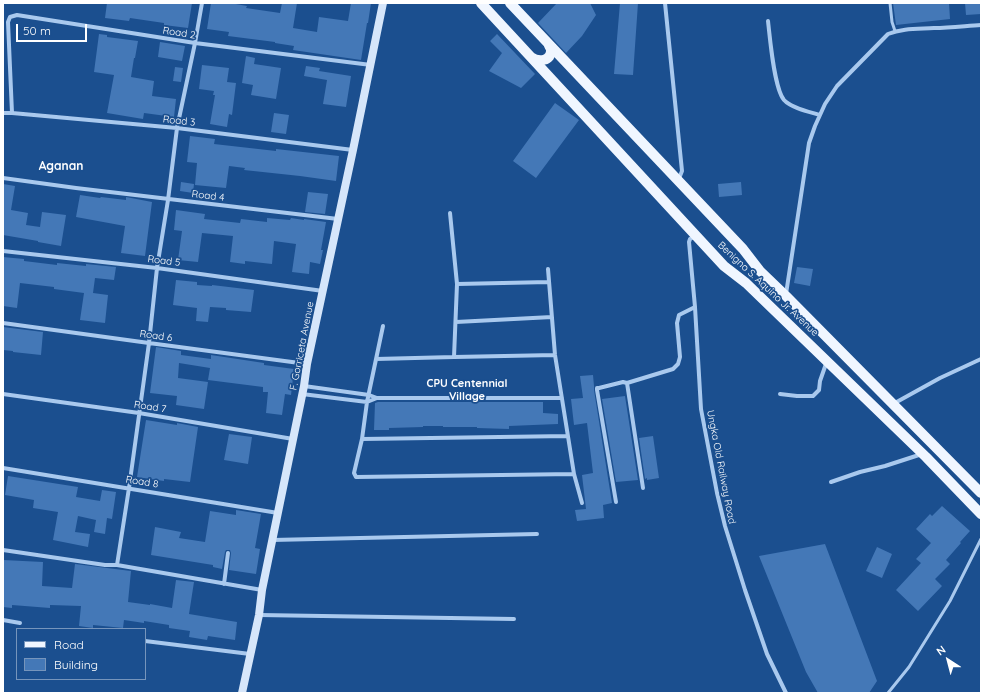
<!DOCTYPE html>
<html>
<head>
<meta charset="utf-8">
<style>
  body { margin:0 }
  #map { position:relative; width:984px; height:696px; overflow:hidden; background:#1b4f8f; font-family:Quicksand,sans-serif }
  canvas { display:block }
  .frame { position:absolute; inset:0; border:4px solid #fff; pointer-events:none }
  .legend { position:absolute; left:16px; top:628px; width:130px; height:52px; box-sizing:border-box; background:#1b4f8f; border:1px solid #7695bc; margin:0; padding:5px 7px; list-style:none; font-size:12px; color:#fff }
  .legend li { display:flex; align-items:center; gap:8px; height:20px }
  .legend b { width:20px; border:1px solid #7695bc }
  .north { position:absolute; left:928px; top:640px; width:40px; height:40px; -webkit-text-stroke:3px #1b4f8f; paint-order:stroke; rotate:324deg; font-size:11px; font-weight:700; line-height:16px; text-align:center; color:#fff }
  .north::after { content:''; display:block; margin:auto; width:14px; height:18px; background:#fff; clip-path:polygon(50% 0,100% 100%,50% 72%,0 100%) }
  .scale { position:absolute; left:16px; top:24px; width:71px; height:18px; box-sizing:border-box; border:2px solid #fff; border-top:0; padding-left:5px; font-size:12px; line-height:14px; white-space:nowrap; color:#fff; -webkit-text-stroke:3px #1b4f8f; paint-order:stroke }
</style>
</head>
<body>
<div id="map">
<canvas width="984" height="696"></canvas>
<div class="frame"></div>
<ul class="legend">
<li><b style="height:5px;background:#f0f6ff"></b>Road</li>
<li><b style="height:11px;background:#4478b7"></b>Building</li>
</ul>
<div class="north">N</div>
<div class="scale">50 m</div>
</div>
<script>
const ctx = document.querySelector('canvas').getContext('2d');
ctx.lineJoin = 'round';
function paint(path, color) { ctx.fillStyle = color; ctx.fill(path, 'evenodd'); }
function trace(path, color, width, dash) { ctx.strokeStyle = color; ctx.lineWidth = width; ctx.lineCap = dash ? 'butt' : 'round'; ctx.setLineDash(dash || []); ctx.stroke(path); }
function write(font, color, halo, rows, align = 'center') {
  ctx.font = font + ' Quicksand,sans-serif'; ctx.lineWidth = 3.5; ctx.setLineDash([]); ctx.textBaseline = 'middle'; ctx.strokeStyle = halo; ctx.fillStyle = color; for (const [text, x, y, turn = 0] of rows) {
    ctx.save(); ctx.translate(x, y); ctx.rotate((+turn || 0) * Math.PI / 180); ctx.textAlign = isNaN(turn) ? turn : align; if (halo) ctx.strokeText(text, 0, 0); ctx.fillText(text, 0, 0); ctx.restore();
  }
}
paint(new Path2D(`
  M107 3H192L188 28 164 25V23L130 18 129 21 105 18Z
  M211 3H230L247 6 246 8 280 13 282 3H297L293 28 317 32 319 17 348 21 351 3H371L368 23H367L361 60 293 50 294 46 275 43V42L228 36 229 32 207 29Z
  M557 3H590L596 15 582 36 566 53 538 23Z
  M620 3H638L633 75 614 74Z
  M893 3H949L950 19 896 25Z
  M965 3H981V14L966 15Z
  M99 34 107 35V37L138 41 135 58H134L131 77 154 81 152 96 176 99 174 117 144 113 143 119 107 113 114 75 94 72Z
  M497 34 535 74 521 88 489 71 502 53 490 41Z
  M160 42 185 46 182 61 158 57Z
  M246 56 255 58 254 64 281 68 276 99 251 95 253 85 242 83Z
  M202 65 229 68 227 82 236 83 232 115 229 114 227 127 210 124 215 95H213L214 91 199 89Z
  M306 66 320 68 319 71 351 76 346 107 323 104 327 80 304 76Z
  M175 67 183 68 181 82 173 81Z
  M555 103 579 120 536 178 513 161Z
  M274 113 289 115 286 134 271 132Z
  M190 136 215 139 214 144 276 151V149L339 156 336 181 300 176 244 170 245 168 229 166 226 188 195 185 197 163 187 162Z
  M181 182 194 184 193 193 180 191Z
  M741 182 742 195 719 197 718 184Z
  M3 184 15 186 11 210 28 213 26 225 40 227 42 212 66 215 61 246 38 242V241L3 235Z
  M308 192 328 194 325 214 305 212Z
  M80 195 100 198 101 197 126 200V197L152 202 145 256 121 253 125 226 76 217Z
  M176 210 205 214 204 219 240 223 241 219 267 222V218L290 220 291 218 304 220V219L326 222 321 250H323L320 264 310 262 309 274 292 272 296 244 274 241 272 264 245 261V264L230 262 233 236 202 233 198 262 178 260 182 231 174 230Z
  M3 257 24 259V261L57 265V263L86 266V264L116 267 114 280 95 278 93 293 108 295 105 323 80 320 84 293 54 289V287L20 283 17 308 3 306Z
  M797 267 813 269 810 286 794 283Z
  M176 280 197 282V285L212 286V285L254 290 251 312 226 310V308L210 307 208 322 196 321 197 308 173 305Z
  M3 327 43 332 41 355 13 352V351L3 350Z
  M156 347 181 351V355L211 359V355L264 363V365L294 369 291 395 285 394 282 415 266 413 268 392H263V387L208 380 210 368 179 363 178 378 208 382 204 409 176 405 177 396 150 393Z
  M593 375 594 386V390L612 503 603 505 604 518 577 521 575 510 586 509 582 475 593 473 587 423 574 425 571 399 583 398 580 376Z
  M625 396 638 480 616 482 602 399Z
  M378 402H543V413L558 414V424L509 426V429L477 428V427H443V426H423V427L389 428V430H374L375 403Z
  M146 420 177 425V423L198 427 190 482 164 479V481L137 477Z
  M229 434 252 437 248 464 224 460Z
  M653 436 659 478 647 480V478L645 479 639 438Z
  M8 476 78 487 76 497 100 501 102 490 116 492 112 519 107 518 105 534 94 532 96 520 78 516 75 532 90 534 88 547 53 540 58 512 33 508 34 500 5 495Z
  M942 506 970 531 960 542 961 543 946 560 950 564 935 579 942 586 918 611 896 590 921 563 916 559 931 543 916 529 930 514 932 516Z
  M236 510 261 514 255 548 260 549 256 574 229 570 231 553 230 550H226L225 552 222 569 213 567V565L151 555 155 527 181 532 179 538 205 542 210 511 236 515Z
  M825 544 877 681 869 693H818L806 672 759 556Z
  M877 547 892 554 882 578 866 571Z
  M3 560 43 562 42 586 72 588 75 564 131 571 128 602 150 605V604L172 608 176 580 194 582 189 614 237 622 235 640 208 636 207 640 189 637 190 631 169 628V625L144 621V623L124 620 123 628 93 625V628L79 626 81 606 50 605V608L12 605V608L3 607Z`), '#4478b7');
trace(new Path2D(`
  M890 3 892 22 895 31
  M888 693 909 667 950 601 981 539`), '#a9c9ee', 3);
trace(new Path2D(`
  M665 3 682 171 680 176 677 179
  M768 21C770 38 774 88 784 100 791 108 810 112 820 115
  M3 113H12L177 128 353 150
  M12 113 8 22 10 17 17 15 195 43 371 65
  M3 178 76 188 338 219
  M450 213 457 284 454 357
  M695 236 690 239 689 242 695 307 701 409 717 493 725 526 745 590 767 654 786 693
  M3 251 157 268 323 291
  M548 269 555 355 574 474 582 503
  M457 284 549 282
  M786 294 809 143 815 126 825 104 837 86 888 34C902 28 918 29 934 28 950 28 965 26 981 25
  M456 322 552 317
  M3 323 149 343 307 364
  M383 326 367 402 362 439 354 473 356 477 574 474
  M376 359 454 357 555 355
  M627 383 643 488
  M304 386 369 395 377 398
  M3 394 139 413 293 439
  M302 394 367 402 377 398H562
  M780 394 797 396H813L819 390 820 381 827 361
  M893 404 940 378 981 359
  M362 439 568 436
  M3 468 278 513
  M831 482 860 472 885 466 922 454
  M616 502 597 390V388H599L623 382 627 383 673 369 678 364 680 357 677 323 679 315 695 307
  M272 540 537 534
  M3 550 105 565H117L262 590
  M117 565 129 488 149 343 157 268 168 200 177 128 195 43 202 3
  M224 584 228 553
  M259 615 514 619
  M3 620 20 623
  M145 641 250 654`), '#a9c9ee', 4);
trace(new Path2D(`
  M242 693 259 615 262 590 304 386 307 364 353 150 383 3`), '#d6e6fa', 8);
trace(new Path2D(`
  M481 3 724 266 746 283 926 457 981 514
  M510 3 743 249 760 271 786 296 981 493
  M531 57C538 62 552 62 551 49 551 49 548 44 548 43`), '#f0f6ff', 10);
write('10px', '#fff', '#1b4f8f', [
  ["Road 2",179,33,9],
  ["Road 3",179,121,6],
  ["Road 4",208,196,7],
  ["Road 5",164,261,7],
  ["Benigno S. Aquino Jr. Avenue",768,289,43],
  ["Road 6",156,336,8],
  ["F. Gorriceta Avenue",302,346,-79],
  ["Road 7",150,407,9],
  ["Ungka Old Railway Road",721,467,79],
  ["Road 8",142,482,9]
]);
write('bold 11px', '#fff', '#1b4f8f', [
  ["CPU Centennial",467,384],
  ["Village",467,397]
]);
write('bold 12px', '#fff', '#1b4f8f', [
  ["Aganan",61,166]
]);
</script>
</body>
</html>
